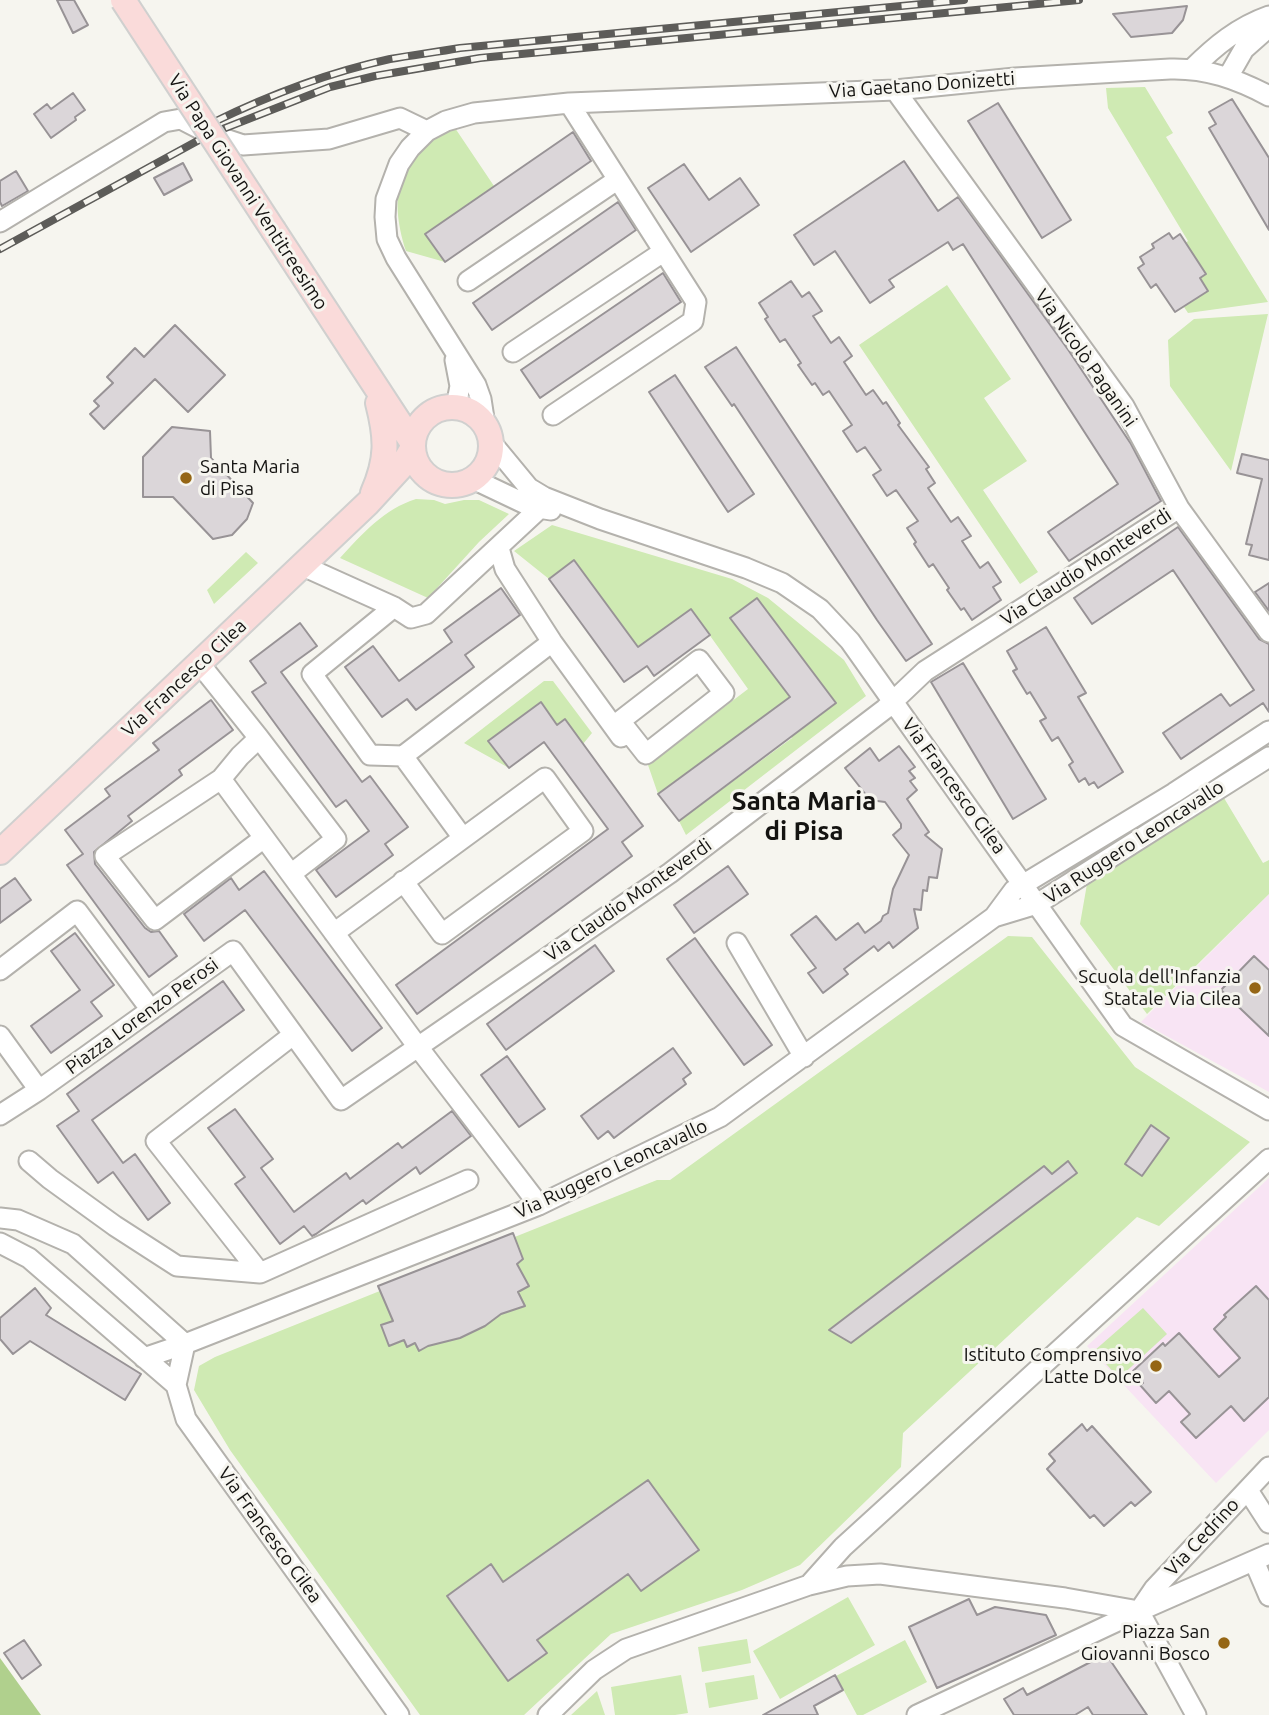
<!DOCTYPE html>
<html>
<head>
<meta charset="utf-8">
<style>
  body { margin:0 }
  canvas { display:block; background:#f6f5ef }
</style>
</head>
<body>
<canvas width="1269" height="1715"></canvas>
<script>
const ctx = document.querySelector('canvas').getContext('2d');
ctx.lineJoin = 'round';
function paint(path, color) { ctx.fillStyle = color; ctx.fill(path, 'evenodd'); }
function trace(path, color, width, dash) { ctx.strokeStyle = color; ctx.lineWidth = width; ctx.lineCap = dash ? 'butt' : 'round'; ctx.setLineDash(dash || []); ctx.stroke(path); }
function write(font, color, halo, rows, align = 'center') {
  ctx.font = font + ' Ubuntu,sans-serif'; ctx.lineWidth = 6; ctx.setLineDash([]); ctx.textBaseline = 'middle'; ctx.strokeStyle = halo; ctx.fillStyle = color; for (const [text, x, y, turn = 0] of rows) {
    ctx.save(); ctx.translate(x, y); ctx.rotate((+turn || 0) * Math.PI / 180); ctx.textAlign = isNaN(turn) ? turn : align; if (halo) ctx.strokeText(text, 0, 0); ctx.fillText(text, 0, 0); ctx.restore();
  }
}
paint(new Path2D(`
  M1269 894V1092L1141 1022Z
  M1269 1178V1430L1216 1483 1087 1346Z`), '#f8e4f4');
paint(new Path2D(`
  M1145 87 1173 133 1166 137 1268 302 1188 313 1184 307 1208 291 1180 247 1188 241 1108 108 1106 88Z
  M455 128 494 186 426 234 445 262 406 251C388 194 397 155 455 128Z
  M947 285 1011 379 984 398 1027 461 983 490 1038 572 1020 584 859 345Z
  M1268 314 1231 471 1170 386 1168 340 1194 319Z
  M416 499 434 500 445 504 464 500H479L509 514 479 542 428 598 340 558C362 534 384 509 416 499Z
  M552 525 732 579 768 598 844 660 866 696 686 835 679 821 792 738 771 711 658 794 648 765 748 689 691 609 638 647 574 561 549 579 514 551Z
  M246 552 258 563 214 604 207 590Z
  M544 681H553L592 733 583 744 557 725 540 703 489 741 509 768 464 743Z
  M1224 798 1263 863 1269 860V894L1147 1014 1080 924 1087 884Z
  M1008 936 1032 937 1135 1067 1250 1142 1159 1226 1137 1217 903 1433 901 1467 800 1565 742 1590 611 1634 524 1715H420L230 1450 194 1390 199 1366 215 1357 657 1180H670Z
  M1143 1308 1167 1334 1119 1378 1094 1351Z
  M848 1597 875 1645 780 1699 753 1651Z
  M747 1639 751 1663 702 1672 698 1647Z
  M905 1640 927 1682 863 1715H857L836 1676Z
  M681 1675 688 1713 675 1715H615L611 1687Z
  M754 1675 758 1699 709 1708 705 1683Z
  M597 1691 605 1715H571Z`), '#cfeab3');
paint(new Path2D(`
  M0 1658 41 1715H0Z`), '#b0d08d');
const building = new Path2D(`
  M57 0H74L88 25 73 33Z
  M1187 6 1183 20 1172 33 1131 37 1113 14Z
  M73 93 85 110 75 117 76 120 51 138 34 114 47 104 51 109Z
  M1232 99 1269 158V230L1209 128 1216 124 1209 112Z
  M998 103 1071 220 1042 238 968 121Z
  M573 132 591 161 445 262 425 234Z
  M904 161 938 211 958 197 1069 351 1131 444 1161 501 1069 561 1048 532 1118 484 963 244 953 250 948 242 889 280 894 287 870 303 835 251 814 265 794 235Z
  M183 163 192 180 164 195 154 178Z
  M684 164 709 200 740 178 759 205 691 252 648 188Z
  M16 171 28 191 2 206 0 202V181Z
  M618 202 636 230 492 330 473 303Z
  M1169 233 1173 239 1180 234 1206 274 1200 278 1208 291 1175 312 1156 284 1151 288 1138 268 1144 264 1140 257 1154 248 1152 244Z
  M663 273 681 302 540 398 521 370Z
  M791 281 802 297 809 292 822 311 813 316 831 343 839 337 852 356 844 362 866 395 873 390 883 404 886 402 900 423 898 425 929 467 926 469 935 483 928 488 951 522 958 517 971 536 962 541 980 568 988 562 1001 582 993 587 1001 600 972 620 964 608 961 610 947 590 949 588 933 564 929 567 914 544 916 542 907 528 918 521 896 490 887 496 873 475 881 470 865 447 857 452 843 431 852 425 829 391 823 395 815 383 812 385 798 365 801 363 785 339 780 342 765 319 768 317 759 303Z
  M175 325 225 375 188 412 155 379 104 429 90 414 99 406 94 401 113 383 107 377 135 348 144 357Z
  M736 347 932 644 906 661 877 620 734 404 732 406 705 367Z
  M675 375 754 494 728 512 649 392Z
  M172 427 210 431 211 458 253 503 247 519 232 535 213 539 173 497H143V457Z
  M1242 454 1269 460V560L1249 555 1252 545 1246 544 1262 479 1237 473Z
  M1178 527 1259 639 1269 644V712L1263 703 1181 759 1163 733 1221 694 1230 706 1254 690 1173 570 1092 624 1074 598Z
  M574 560 638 647 691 609 710 635 654 676 647 666 624 682 549 579Z
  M1269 583V611L1255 592Z
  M501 588 520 615 465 655 474 667 416 710 407 699 382 717 345 667 373 646 399 681 452 642 444 630Z
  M757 598 836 703 679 821 658 794 790 697 730 618Z
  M300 623 317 646 281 672 362 782 370 776 408 827 385 844 393 855 336 897 316 870 369 831 346 800 336 807 252 692 266 683 250 661Z
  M1046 627 1086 693 1078 697 1123 772 1098 788 1094 782 1089 785 1085 778 1079 782 1069 765 1073 762 1058 737 1052 741 1040 721 1046 718 1030 692 1027 694 1013 671 1017 669 1007 651Z
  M963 663 1046 799 1013 819 931 682Z
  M211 700 233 730 179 770 182 775 128 816 132 821 94 852 95 864 145 928 151 932 159 931 177 956 149 977 67 865 83 854 65 830 110 796 105 789 159 750 153 743Z
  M541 702 557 725 565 719 643 826 622 842 632 856 417 1014 396 985 608 829 544 742 509 768 488 741Z
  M899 746 915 767 909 771 915 778 910 781 917 790 907 799 929 832 925 835 942 849 937 878 929 877 927 891 923 890 921 910 914 909 918 928 893 948 889 942 878 951 874 946 844 969 848 974 823 993 808 973 816 968 791 935 816 916 836 940 858 923 865 933 881 921 883 916 888 913 893 889 909 855 893 835 901 828V824L885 802 870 800 845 768 870 748 879 761Z
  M728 866 748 894 694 933 674 905Z
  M264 871 382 1028 352 1051 245 910 204 941 184 914 231 878 239 890Z
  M15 878 31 900 0 923V889Z
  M75 933 114 985 91 1002 102 1016 51 1053 31 1026 80 990 51 951Z
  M695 938 772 1045 744 1065 667 959Z
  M595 945 614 971 506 1050 487 1024Z
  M1254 956 1269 970V1036L1221 990Z
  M223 981 244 1010 92 1120 123 1163 135 1154 170 1203 148 1220 113 1172 98 1183 57 1126 79 1111 67 1094Z
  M673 1048 691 1073 683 1079 686 1084 614 1138 608 1131 598 1139 581 1116Z
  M507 1056 545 1109 519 1127 481 1075Z
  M235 1109 273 1159 261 1168 294 1212 346 1173 350 1179 398 1143 402 1148 452 1111 471 1136 420 1174 416 1167 366 1204 363 1200 316 1234 312 1236 304 1226 280 1244 235 1184 245 1177 208 1128Z
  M1151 1125 1169 1138 1142 1176 1125 1164Z
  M1068 1161 1077 1173 851 1343 829 1330 1044 1166 1052 1174Z
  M513 1233 523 1259 517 1264 529 1286 518 1292 525 1306 501 1314 485 1326 460 1338 428 1346 419 1351 415 1343 407 1347 404 1340 389 1346 381 1325 393 1321 378 1286Z
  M1256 1286 1269 1300V1397L1244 1421 1231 1406 1196 1438 1181 1422 1190 1414 1169 1391 1156 1403 1140 1385 1143 1383 1133 1371 1163 1343 1165 1346 1179 1333 1219 1377 1240 1358 1214 1329 1226 1317 1224 1315Z
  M35 1288 51 1308 46 1315 141 1374 125 1400 30 1341 13 1354 0 1339V1318Z
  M1082 1424 1087 1431 1092 1426 1151 1492 1135 1506 1131 1502 1104 1526 1094 1515 1090 1518 1047 1469 1055 1461 1049 1454Z
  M648 1480 699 1550 641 1591 628 1574 537 1640 547 1653 508 1681 447 1596 491 1564 503 1582Z
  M969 1599 977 1615 995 1607 1046 1615 1056 1635 937 1688 909 1627Z
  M24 1640 41 1665 22 1679 4 1653Z
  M1106 1654 1147 1715H1093L1088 1707 1075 1715H1014L1004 1699 1023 1688 1027 1695Z
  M835 1675 843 1690 814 1706 818 1715H763Z`);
paint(building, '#dbd6d9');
trace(building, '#989396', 2);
const minor = new Path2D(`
  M1192 69C1215 46 1238 27 1269 16
  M1228 77 1244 49 1269 27
  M895 90 1124 406 1179 508 1269 632
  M0 222 164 122 181 119 210 134 243 145 329 139 400 118 427 131
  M468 281 617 180
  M513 352 663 252
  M455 360 460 386 456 407
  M553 415 693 321 696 302 569 103
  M485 425 481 399 476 385 396 258 387 239 385 217 386 199 399 164 410 148 427 131 446 121 474 113 569 103 895 90 1015 78 1170 69C1206 68 1237 79 1269 96
  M491 442 529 488 544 497 600 519 746 568 782 583 820 609 850 641 1123 1026 1269 1110
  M473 479 532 507 551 510
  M499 548 505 569 552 642 621 737
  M303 566 394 607 411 618 426 614 540 508
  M394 607 312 674 370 755 403 756
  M699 660 724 693 646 754 620 721Z
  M199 663 259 738 240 756 221 779 418 1047 539 1205
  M259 738 336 839 291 874
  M403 756 552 642
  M403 756 463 838
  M221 779 105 856 155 920 264 838
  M994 917 1014 890 1174 793 1269 731
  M334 933 545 778 583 831 442 934 403 881
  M737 943 804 1057
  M0 970 77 911 151 1010
  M0 1036 39 1090
  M0 1115 39 1090 233 951 341 1100 670 873 885 709 925 671 1179 508
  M29 1161 50 1179 115 1226 177 1266 260 1273 468 1180
  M0 1218 18 1220 73 1244 185 1344
  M0 1243 29 1258 176 1385 186 1419 399 1715
  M260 1273 156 1141 293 1035
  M144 1358 185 1344 539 1205 720 1117 994 917 1037 904 1269 757
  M176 1385 185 1344
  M1249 1492 1269 1523
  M1254 1561 1269 1596
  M809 1585 843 1547 1269 1159
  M1139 1611 1154 1589 1269 1467
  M1139 1611 1196 1715
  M548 1715 594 1670 626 1649 809 1585 847 1576 880 1574 1065 1598 1139 1611
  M917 1715 1139 1611 1269 1554`);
const major = new Path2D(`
  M274 231 412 442
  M413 446a39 39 0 1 1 78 0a39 39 0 1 1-78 0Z
  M373 493C388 459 387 438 378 403
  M0 852 368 503 402 466 412 449`);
trace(minor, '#b4b2ad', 23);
trace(major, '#d0d0cf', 28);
trace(minor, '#fff', 19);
trace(major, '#fadbda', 24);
const rail = new Path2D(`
  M212 123C267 96 330 72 390 59 413 55 437 52 460 48L964 0
  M0 249 210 134 330 87 375 76 480 58 1079 0`);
trace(rail, '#5d5c59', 8);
trace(rail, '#f6f5ef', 5, [16]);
const majorBridge = new Path2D(`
  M123 0 274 231`);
trace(majorBridge, '#d0d0cf', 28, []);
trace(majorBridge, '#fadbda', 24);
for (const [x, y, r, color] of [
  [186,478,7,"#956615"],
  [1255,988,7,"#956615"],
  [1156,1366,7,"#956615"],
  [1224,1643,7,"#956615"]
]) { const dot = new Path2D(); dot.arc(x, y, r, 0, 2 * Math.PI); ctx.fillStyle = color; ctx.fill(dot); trace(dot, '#f6f5ef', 2.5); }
write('19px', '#141311', '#f6f5ef', [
  ["Via Gaetano Donizetti",922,85,-4],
  ["Via Papa Giovanni Ventitreesimo",248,192,57],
  ["Via Nicolò Paganini",1086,358,55],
  ["Via Claudio Monteverdi",1086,567,-33],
  ["Via Francesco Cilea",184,678,-43],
  ["Via Francesco Cilea",954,786,54],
  ["Via Ruggero Leoncavallo",1134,842,-33],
  ["Via Claudio Monteverdi",628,900,-35],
  ["Piazza Lorenzo Perosi",142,1016,-36],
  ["Via Ruggero Leoncavallo",611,1169,-25],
  ["Via Francesco Cilea",270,1535,54],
  ["Via Cedrino",1202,1537,-47]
]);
write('19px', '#141311', '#f6f5ef', [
  ["Santa Maria",200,467,"left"],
  ["di Pisa",200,489,"left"],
  ["Scuola dell'Infanzia",1241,977],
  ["Statale Via Cilea",1241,999],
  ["Istituto Comprensivo",1142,1355],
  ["Latte Dolce",1142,1377],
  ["Piazza San",1210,1632],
  ["Giovanni Bosco",1210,1654]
], 'right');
write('bold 26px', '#141311', '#f6f5ef', [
  ["Santa Maria",804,801],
  ["di Pisa",804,831]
]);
</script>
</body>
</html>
